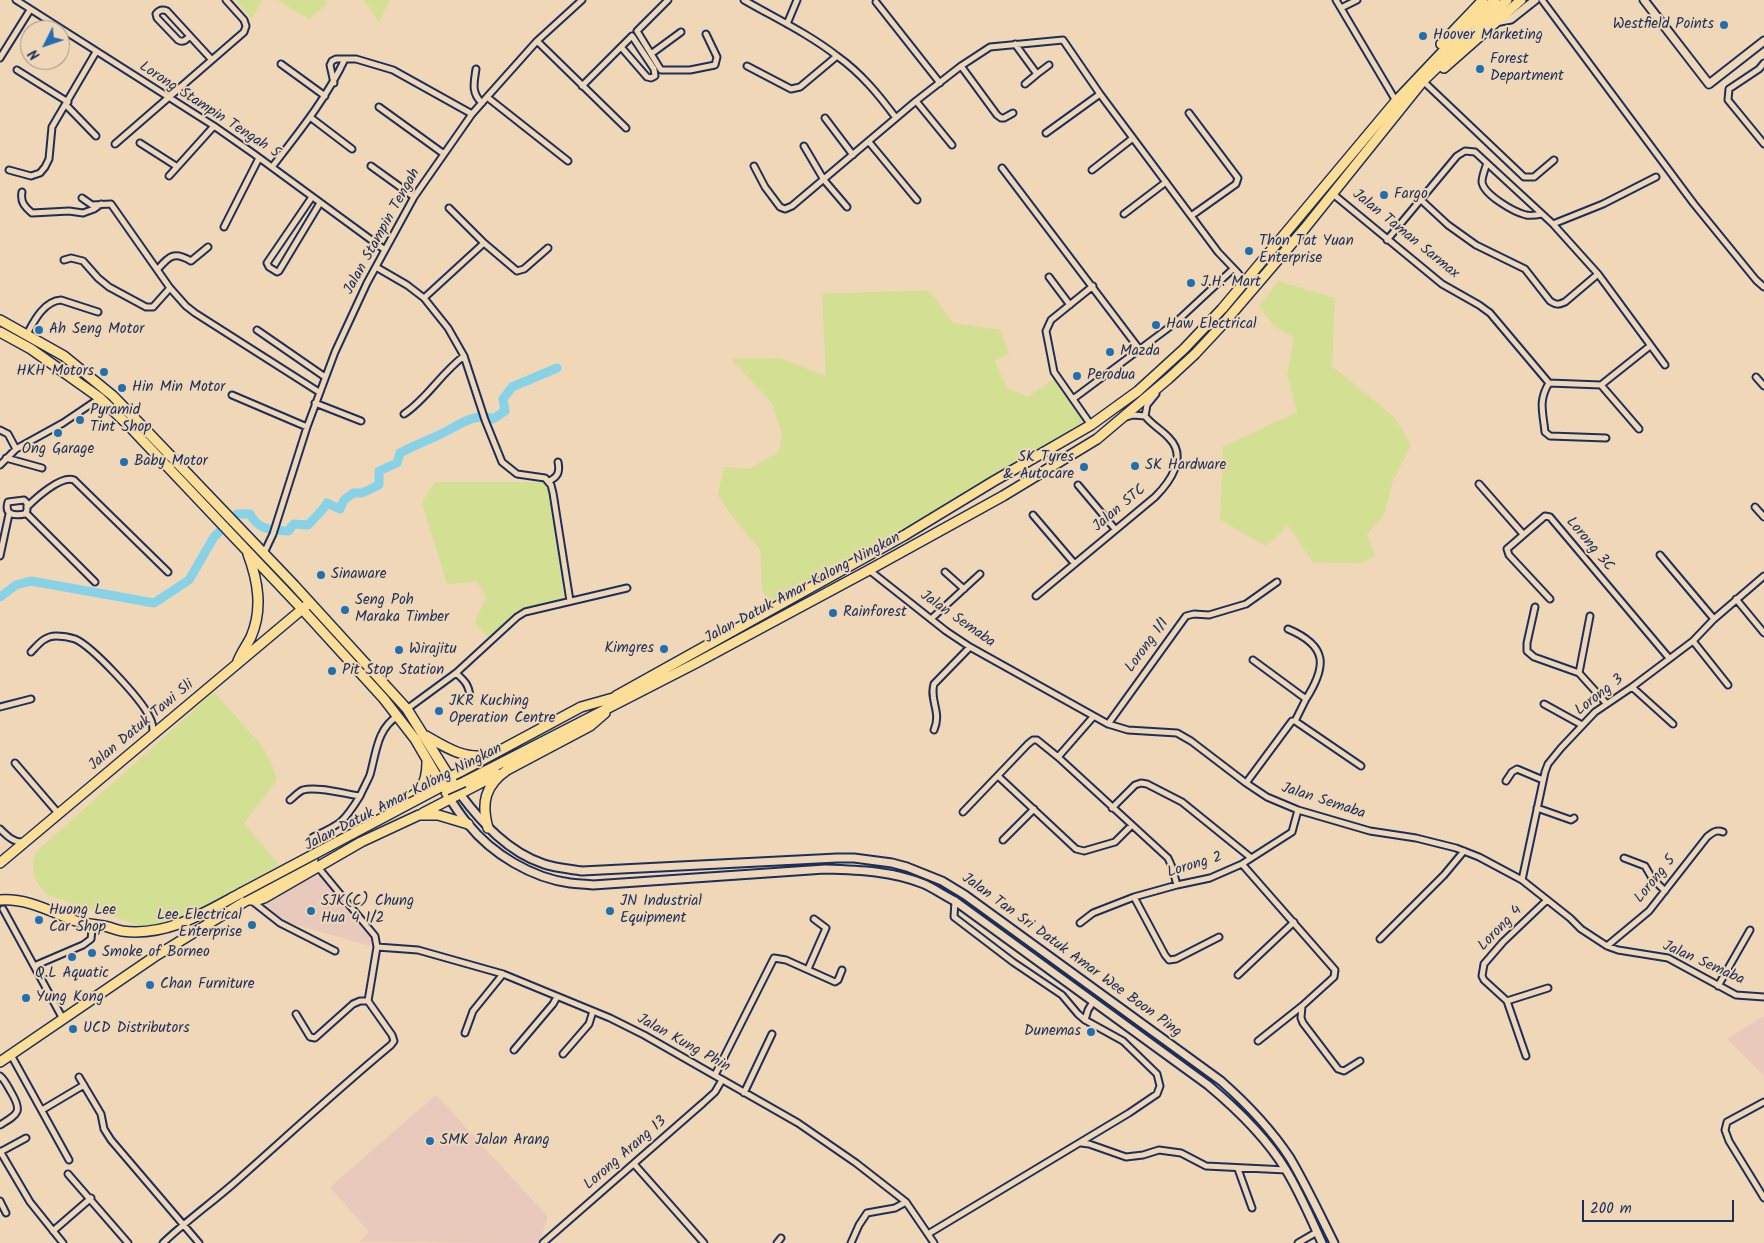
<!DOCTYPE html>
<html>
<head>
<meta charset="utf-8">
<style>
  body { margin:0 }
  #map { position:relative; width:1764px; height:1243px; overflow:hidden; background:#efd7b7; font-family:Kalam,sans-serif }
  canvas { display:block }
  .north { position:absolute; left:20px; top:20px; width:50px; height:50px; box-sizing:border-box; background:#efd7b7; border:1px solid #9a9493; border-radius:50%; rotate:229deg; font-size:14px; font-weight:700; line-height:20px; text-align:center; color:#1b2f5e }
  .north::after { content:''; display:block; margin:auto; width:18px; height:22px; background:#1f6fb2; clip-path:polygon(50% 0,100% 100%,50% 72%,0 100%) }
  .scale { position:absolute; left:1582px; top:1200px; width:152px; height:22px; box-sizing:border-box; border:2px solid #1b2f5e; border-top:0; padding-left:6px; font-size:15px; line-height:18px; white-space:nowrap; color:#1b2f5e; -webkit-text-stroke:4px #efd7b7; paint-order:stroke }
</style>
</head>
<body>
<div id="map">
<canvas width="1764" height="1243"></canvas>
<div class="north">N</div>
<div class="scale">200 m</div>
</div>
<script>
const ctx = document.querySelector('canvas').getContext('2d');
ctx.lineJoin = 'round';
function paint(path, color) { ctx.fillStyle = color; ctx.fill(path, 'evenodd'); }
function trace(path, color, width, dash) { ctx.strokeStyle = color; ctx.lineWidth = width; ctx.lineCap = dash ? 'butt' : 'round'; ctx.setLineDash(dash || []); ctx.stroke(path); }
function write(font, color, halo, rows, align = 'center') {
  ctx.font = font + ' Kalam,sans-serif'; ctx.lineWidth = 4; ctx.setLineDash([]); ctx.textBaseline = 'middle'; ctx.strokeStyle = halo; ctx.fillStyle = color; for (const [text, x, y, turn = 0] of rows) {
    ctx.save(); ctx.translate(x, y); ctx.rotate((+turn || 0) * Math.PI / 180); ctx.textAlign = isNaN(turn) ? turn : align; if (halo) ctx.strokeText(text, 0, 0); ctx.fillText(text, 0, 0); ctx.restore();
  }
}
paint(new Path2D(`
  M315 871 372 937 370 946 286 922 261 900Z
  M1764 1016V1076L1727 1039Z
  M436 1095 548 1217 541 1238 536 1243 359 1242 369 1232 330 1187Z`), '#e9c9bb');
paint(new Path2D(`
  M235 0H262L252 19Z
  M277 0H324L327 4 309 19Z
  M364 0H390L379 22Z
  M1278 281 1335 298 1332 366 1395 418 1411 445 1393 481 1384 515 1367 534 1375 556 1361 563 1313 562 1288 525 1266 546 1220 520 1223 447 1297 412 1287 375 1294 338 1274 326 1259 307Z
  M929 290 953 323 1001 330 1009 354 995 361 1007 388 1028 397 1054 379 1085 421 1045 450 772 601 762 591 760 550 729 512 718 495 724 467 749 469 779 452 782 434 772 403 731 359 780 358 826 376 822 294Z
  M435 482H542L550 492 564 598 522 610 487 637 475 622 486 597 477 582 447 584 422 503Z
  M214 692 262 746 272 764 277 780 244 823 279 865 194 912 157 925H138L48 895C35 883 29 870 36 852Z`), '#d3e093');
trace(new Path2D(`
  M0 597 16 585 31 581 154 603 189 580 214 537 237 514H250C258 530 271 530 288 531L294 524 308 525 323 509 327 503 340 509 344 500 353 493H362L379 485V471L397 463 400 453C414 445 429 440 443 433 457 426 477 411 493 419L505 411 503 399 512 387 557 368`), '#88d2e8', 9);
const street = new Path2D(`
  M16 0 214 126 254 154 385 250
  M668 0 637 31 661 70H690L715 65 717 57 706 34
  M744 0C775 18 809 34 837 56 861 73 879 95 896 118
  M1336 0 1396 101
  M1542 0 1694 204 1756 280 1764 287
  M876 2 940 83
  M1341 8 1357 0
  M787 24 797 0
  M190 36C186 40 183 43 178 40L157 18 156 14C159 10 162 9 167 11L212 60
  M537 41 626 128
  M1015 44 1037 74 1025 84
  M651 54 681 32
  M0 58 30 10
  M1764 63 1759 69 1729 89 1728 100 1764 144
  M281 64 325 96
  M747 66 791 89 800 87 837 56
  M961 66 997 115 1001 118H1004L1013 113
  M476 69C474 83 471 93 482 103
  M17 70 68 102
  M1037 74 1049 65
  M1423 81 1524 177H1534L1554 160
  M334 83 330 65 332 61 336 59H356L393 70 472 114
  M582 86 632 36 654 69 655 76 651 78 647 77 621 47
  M487 97 568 161
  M916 101 952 145
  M66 105 96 136
  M379 107 444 154
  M1189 113 1238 178 1236 184 1191 216
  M310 117 352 149
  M825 118 853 155
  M1046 133 1100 94
  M869 142 917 200
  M140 143 176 166
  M115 144 244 32 246 26 244 20 226 0
  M804 146 824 180 847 207
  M1487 163C1485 169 1482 176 1482 182 1484 195 1514 212 1526 215 1531 216 1537 215 1542 214
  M371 166 414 197
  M754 166 765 187 780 207 785 209 792 206 916 101 961 66 990 47 1063 40 1100 94 1218 252 1238 273 1245 283
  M272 167C299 132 326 99 345 59
  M1002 168 1140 350
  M9 170 31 176 40 173 45 167 49 159 52 127 96 52
  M1092 170 1133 138
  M169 176 214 126
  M22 192C20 202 25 207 32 213L69 211 83 213 94 209 101 204
  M1333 194 1442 284 1479 305 1490 313 1549 383 1601 385 1650 346
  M312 197 267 263 269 267 277 272 279 271 320 203
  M82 198 92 205 111 204 170 288 186 306 195 313 319 392
  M1420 199 1448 225 1476 245 1525 269 1550 301C1556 305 1558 305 1565 302L1598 274
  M449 208 484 243 517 271 524 269 548 248
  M1124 214 1166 182
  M1553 224 1603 204 1656 177
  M224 227 259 158
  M1387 240 1457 156 1465 151 1475 152 1553 224 1598 274 1665 365
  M64 260 71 258 83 261 98 278 109 287 146 307H153L170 288
  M376 267 407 285 424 298 448 328 464 356 485 420 502 462 517 474 545 478 551 485 553 493 570 601
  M158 269C169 256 174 251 191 261L208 247
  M1049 277 1070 305
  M424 298 484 243
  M257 330 325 377
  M27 334C34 321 44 301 61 300L98 312
  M1756 377 1764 386
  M1549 383C1538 401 1543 412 1545 432L1550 436 1606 438
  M1601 385 1639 429
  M232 395 307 427
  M1073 399 1175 323 1233 269
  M315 403 361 421
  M404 414C427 399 441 373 464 356
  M1126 417 1133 415 1145 416
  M1091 425 1054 372 1046 331 1051 320 1093 286
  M0 430 8 434 16 449
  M6 458 42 468
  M0 465 16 449 63 423 100 398
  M549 481C558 477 560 472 558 462
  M1479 484 1523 534
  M1078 485 1115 529
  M24 500 27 503V510L25 514C14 516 4 515 8 502Z
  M27 507C36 498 61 475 74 480L168 572
  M1755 507 1764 517
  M26 513 95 582
  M1033 515 1074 563
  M264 553 273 534 307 427 335 352 367 283 414 197 472 114 487 97 537 41 582 0
  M1660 555 1714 619
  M0 556 9 514
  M869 570 946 631 970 647 1108 724 1128 730 1177 733 1191 741 1246 783 1267 797 1298 810 1370 831 1416 838 1456 848 1479 857 1522 880 1570 918 1581 929 1607 946 1618 950 1668 958 1736 995 1764 997
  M945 572 964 589
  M1036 596 1155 497C1170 482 1188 457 1169 438 1162 430 1152 425 1145 416L1147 405 1156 394
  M1550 599 1509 555 1507 549 1545 516 1550 517 1669 658
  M1736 599 1764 633
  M1535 607 1527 643V651L1534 657 1579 673 1606 703
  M931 619 980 574
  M1288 629C1328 646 1327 666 1306 699
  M1693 641 1728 685
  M31 652C38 645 44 636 56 636 61 636 69 637 75 639 92 646 141 699 149 716 153 723 153 727 153 735
  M1253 660 1306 699 1295 721
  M456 673C465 681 469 685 470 697
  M1579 673 1590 616
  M1632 687 1673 724
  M1544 704 1582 725
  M0 707 31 699
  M407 709 456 673 517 617 525 612 627 588
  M1108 724 1186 616 1194 614 1209 615 1246 604 1277 582
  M934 730C942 712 929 700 934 684L970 647
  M1058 757 1093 717
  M15 763 58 813
  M998 776 1076 849 1084 851 1115 842 1132 825
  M1506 781 1512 772 1517 769 1543 780
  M1246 783 1292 721H1295L1361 766
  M290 800C294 797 298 792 303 790 317 786 345 794 360 796 363 789 367 782 370 775 376 754 377 728 398 716
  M1112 808 1135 785 1141 783 1147 784 1182 802 1250 857
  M1537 808 1571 820 1574 818
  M963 812 1028 744 1033 740H1037L1058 757 1168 858 1172 867 1177 885
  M0 829C7 836 14 843 24 842
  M313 837C341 824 344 822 360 796
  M1003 840 1034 809
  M1624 858 1645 866 1652 878 1665 891
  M1242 864 1335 970 1334 977 1302 1006 1258 1041
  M1522 880 1545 772 1548 764 1561 748 1595 712 1632 687 1693 641 1714 619 1764 576
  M1134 897 1165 955 1169 960 1176 959 1219 937
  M252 901 280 923 335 951
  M3 909 63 1019
  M1080 923 1093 913 1134 897 1177 885 1210 878 1242 864 1292 832 1298 810
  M1380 939 1444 875 1464 851
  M1607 946 1649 911 1707 837C1712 833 1716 829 1723 832
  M377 947 418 950 503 974 610 1018 644 1035 798 1123 856 1163 906 1202 934 1243
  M34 966 83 945 91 939 92 930
  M808 969 826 928 814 919
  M1238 975 1294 922
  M1718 986 1750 930
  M1507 1001 1548 988
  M1302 1006 1301 1018 1303 1023 1338 1069 1344 1071 1360 1061
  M296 1014 310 1037 315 1038 353 1004 360 1001H368
  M1085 1020 1088 1010 1093 1002
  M465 1033 473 1011 503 974
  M514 1050 553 1004 557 997
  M563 1054 589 1024 593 1011
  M11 1055 69 1160
  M1526 1056 1507 1001 1484 980 1482 976 1484 964 1503 942 1547 900
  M715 1075 774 958 786 960 835 982 838 980 842 970
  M0 1076C5 1080 8 1087 11 1092 23 1112 18 1114 0 1125
  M79 1077 101 1114 104 1129 111 1140 199 1243
  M744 1093 772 1034
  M1764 1102 1727 1122 1725 1130 1729 1141 1764 1198
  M42 1110 84 1085
  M1081 1143 1089 1144 1126 1157 1143 1155 1159 1150 1181 1153 1206 1166 1286 1170
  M0 1151 30 1202 63 1243
  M0 1152 26 1138
  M634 1164 704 1243
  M1238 1169 1252 1208
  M68 1174 128 1243
  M0 1201 6 1213
  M53 1231 91 1198
  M928 1234 1129 1113 1157 1094 1160 1086 1157 1074 1123 1041 1085 1020 1078 1014 1062 995 1013 962 954 917 955 901
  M163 1243C185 1222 210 1204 233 1184 286 1137 337 1090 391 1045L394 1041 392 1035 368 1001 377 947 375 936 317 866
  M543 1243 703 1103 715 1092 722 1080
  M777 1243 781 1238
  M851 1243 859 1225 867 1213 895 1208 906 1202
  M1298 1243 1317 1232`);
const secondary = new Path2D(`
  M1644 0 1709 84 1764 41
  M1495 22 1511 19 1535 0
  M460 794C482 823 508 852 544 864 556 868 570 869 582 871L837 858H854L892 863 907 867 942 881 965 895 1221 1081C1247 1104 1271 1129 1290 1158 1306 1185 1320 1215 1334 1243
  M450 799C456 808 461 816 468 824 492 854 532 878 570 883 578 884 586 884 593 885L825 869C860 870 892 871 924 884 935 889 945 896 955 901L1208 1085C1238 1110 1266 1137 1286 1170 1300 1193 1311 1219 1322 1243`);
const highway = new Path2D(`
  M1441 44 1483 0
  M1444 68 1521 0
  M0 320 64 356 113 396 142 426 294 585 407 709 460 794
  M0 332 31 349 100 398 128 425 302 609 384 699 415 739 450 799
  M237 664C240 654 246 647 251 637 263 609 258 581 248 554
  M616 696 905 535 994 481 1091 425 1138 391 1184 349 1222 309 1396 101 1468 25 1495 0
  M426 736C445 747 465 760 488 755
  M464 782 696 663 869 570 1003 496 1097 439 1168 379 1195 354 1223 324 1305 228 1423 81 1507 0
  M417 795 581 707 613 698
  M397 805C418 794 427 788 427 762
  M423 813 498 774
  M488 828C481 803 485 785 507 770L590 726 605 713
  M0 863 306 606
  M0 900C26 898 50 911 73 920 83 924 94 924 104 926 110 927 116 930 122 931 167 937 204 913 241 893
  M248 900H258L264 898 361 842 419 815H438L468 824
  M0 1062 154 957 313 860`);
trace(street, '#1b2f5e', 9);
trace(secondary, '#1b2f5e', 11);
trace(highway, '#1b2f5e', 12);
trace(street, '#efd7b7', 5);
trace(secondary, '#efd7b7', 7);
trace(highway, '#fcde96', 9);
const highwayBridge = new Path2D(`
  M446 790 464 782
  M241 893 452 781`);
trace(highwayBridge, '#1b2f5e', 12, []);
trace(highwayBridge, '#fcde96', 9);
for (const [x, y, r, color] of [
  [1724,25,5,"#1f6fb2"],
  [1423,36,5,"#1f6fb2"],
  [1480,69,5,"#1f6fb2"],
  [1384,195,5,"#1f6fb2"],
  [1249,251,5,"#1f6fb2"],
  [1191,283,5,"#1f6fb2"],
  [1156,325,5,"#1f6fb2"],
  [39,330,5,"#1f6fb2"],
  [1110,352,5,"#1f6fb2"],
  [104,372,5,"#1f6fb2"],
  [1077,376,5,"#1f6fb2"],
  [122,388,5,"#1f6fb2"],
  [80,420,5,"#1f6fb2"],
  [58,433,5,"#1f6fb2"],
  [124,462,5,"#1f6fb2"],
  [1135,466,5,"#1f6fb2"],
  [1084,467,5,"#1f6fb2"],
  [321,575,5,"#1f6fb2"],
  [345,610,5,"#1f6fb2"],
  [833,613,5,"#1f6fb2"],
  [664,649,5,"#1f6fb2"],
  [399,650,5,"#1f6fb2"],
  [332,671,5,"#1f6fb2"],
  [439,711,5,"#1f6fb2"],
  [311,911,5,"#1f6fb2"],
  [610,911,5,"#1f6fb2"],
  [39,920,5,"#1f6fb2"],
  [252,925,5,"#1f6fb2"],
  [92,953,5,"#1f6fb2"],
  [72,957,5,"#1f6fb2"],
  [150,985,5,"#1f6fb2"],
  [26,998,5,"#1f6fb2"],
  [73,1029,5,"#1f6fb2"],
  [1091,1032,5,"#1f6fb2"],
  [430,1141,5,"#1f6fb2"]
]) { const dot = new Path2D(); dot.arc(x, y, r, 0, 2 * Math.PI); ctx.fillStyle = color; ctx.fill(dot); trace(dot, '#efd7b7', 2); }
write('15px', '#1b2f5e', '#efd7b7', [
  ["Westfield Points",1714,25,"right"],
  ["Hoover Marketing",1433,36],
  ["Forest",1490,60],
  ["Department",1490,77],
  ["Fargo",1394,195],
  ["Thon Tat Yuan",1259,242],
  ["Enterprise",1259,259],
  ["J.H. Mart",1201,283],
  ["Haw Electrical",1166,325],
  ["Ah Seng Motor",49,330],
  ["Mazda",1120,352],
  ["HKH Motors",94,372,"right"],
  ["Perodua",1087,376],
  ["Hin Min Motor",132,388],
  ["Pyramid",90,411],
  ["Tint Shop",90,428],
  ["Ong Garage",58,450,"center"],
  ["SK Tyres",1074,458,"right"],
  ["& Autocare",1074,475,"right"],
  ["Baby Motor",134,462],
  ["SK Hardware",1145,466],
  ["Sinaware",331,575],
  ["Seng Poh",355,601],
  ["Maraka Timber",355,618],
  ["Rainforest",843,613],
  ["Kimgres",654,649,"right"],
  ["Wirajitu",409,650],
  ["Pit Stop Station",342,671],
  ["JKR Kuching",449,702],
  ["Operation Centre",449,719],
  ["SJK(C) Chung",321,902],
  ["Hua 4 1/2",321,919],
  ["JN Industrial",620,902],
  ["Equipment",620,919],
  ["Huong Lee",49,911],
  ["Car Shop",49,928],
  ["Lee Electrical",242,916,"right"],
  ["Enterprise",242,933,"right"],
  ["Smoke of Borneo",102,953],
  ["Q.L Aquatic",72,974,"center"],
  ["Chan Furniture",160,985],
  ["Yung Kong",36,998],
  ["UCD Distributors",83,1029],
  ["Dunemas",1081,1032,"right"],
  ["SMK Jalan Arang",440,1141]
], 'left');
write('15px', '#1b2f5e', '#efd7b7', [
  ["Lorong Stampin Tengah 5",209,111,33],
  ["Jalan Stampin Tengah",383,232,-61],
  ["Jalan Taman Sarmax",1405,235,39],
  ["Jalan STC",1120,509,-40],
  ["Lorong 3C",1589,545,50],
  ["Jalan Datuk Amar Kalong Ningkan",803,589,-28],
  ["Jalan Semaba",957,620,35],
  ["Lorong 1/1",1148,646,-54],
  ["Lorong 3",1600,696,-38],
  ["Jalan Datuk Tawi Sli",142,726,-40],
  ["Jalan Datuk Amar Kalong Ningkan",404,798,-27],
  ["Jalan Semaba",1323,802,18],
  ["Lorong 2",1195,866,-17],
  ["Lorong 5",1656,880,-51],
  ["Lorong 4",1501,929,-46],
  ["Jalan Tan Sri Datuk Amar Wee Boon Ping",1071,956,36],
  ["Jalan Semaba",1703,964,24],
  ["Jalan Kung Phin",683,1044,29],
  ["Lorong Arang 13",626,1154,-41]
]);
</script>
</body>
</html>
